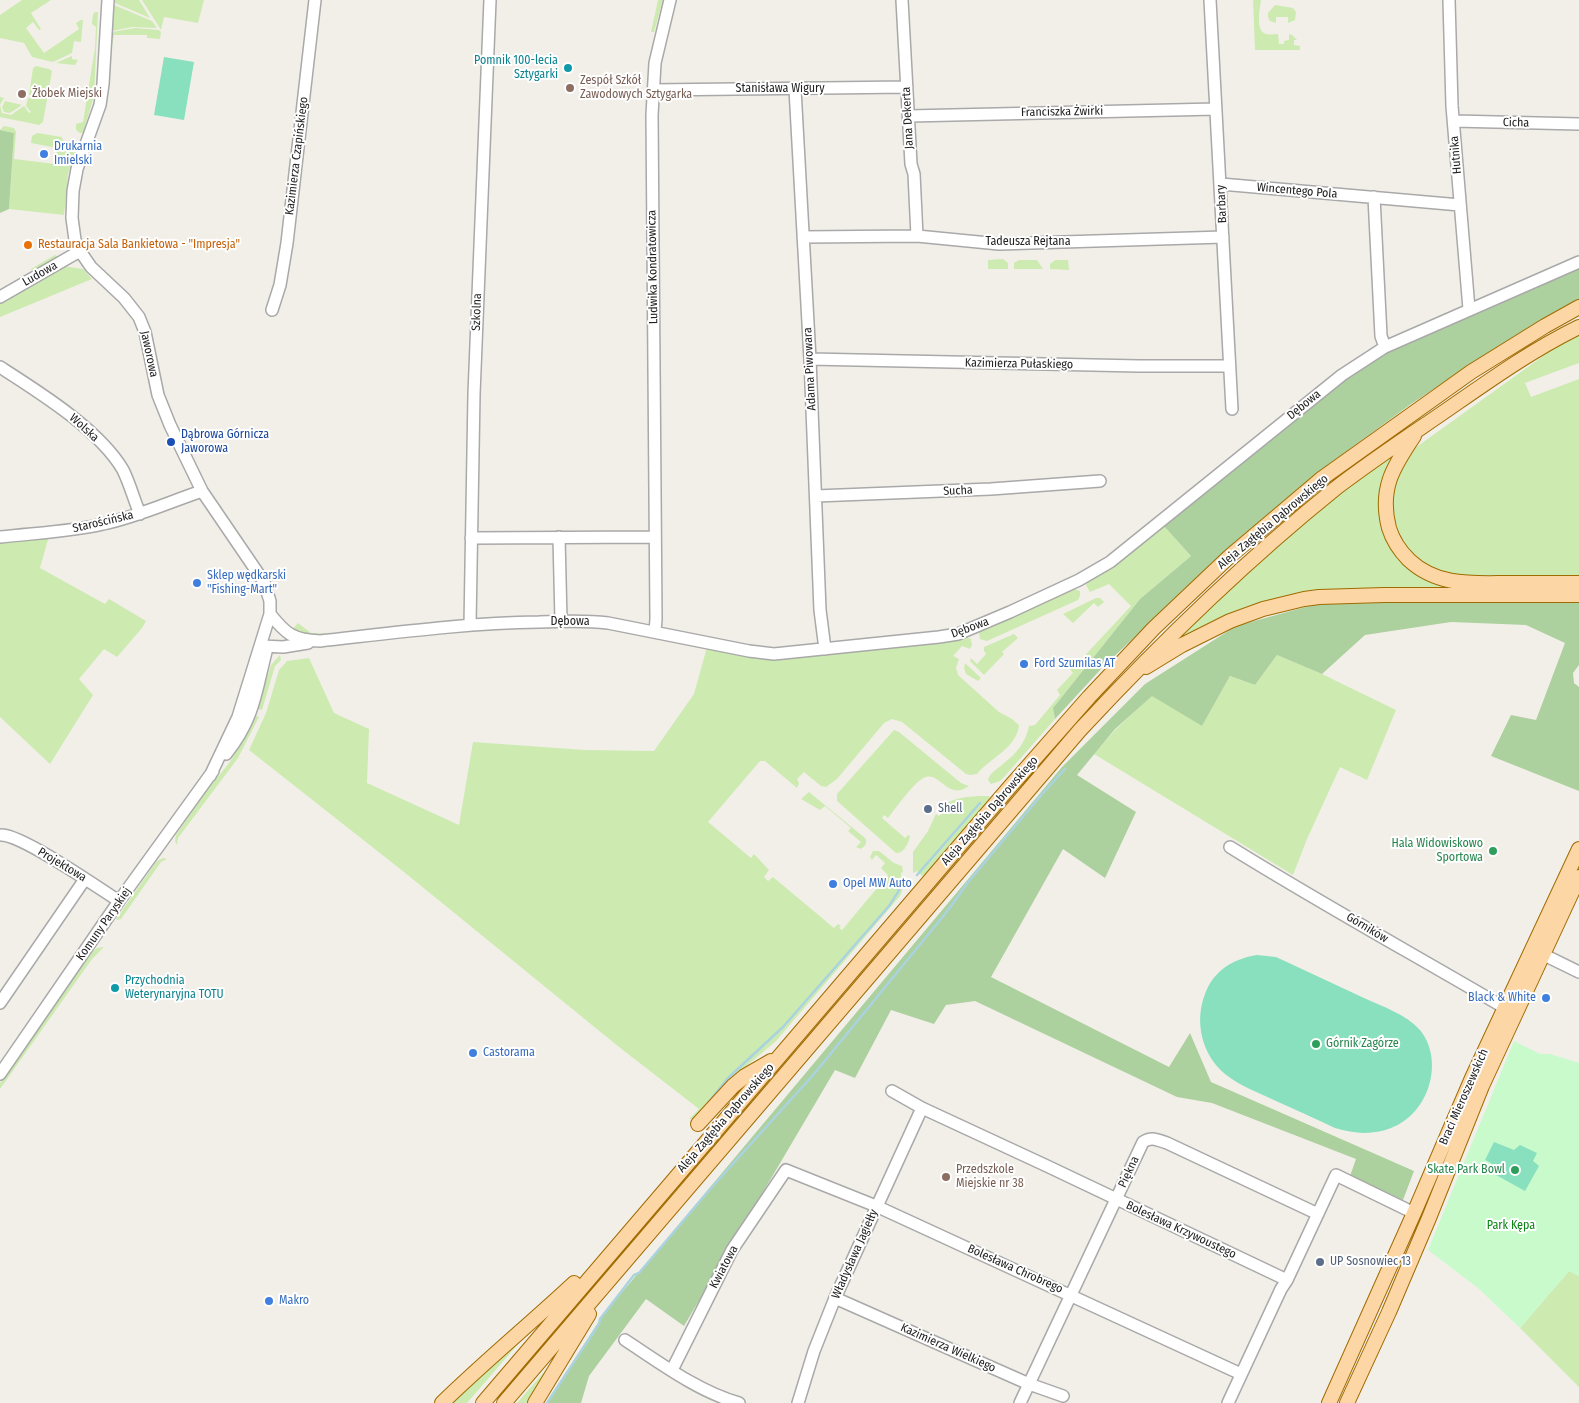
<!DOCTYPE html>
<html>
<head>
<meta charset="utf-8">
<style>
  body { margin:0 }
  canvas { display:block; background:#f2efe9 }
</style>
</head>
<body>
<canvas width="1579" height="1403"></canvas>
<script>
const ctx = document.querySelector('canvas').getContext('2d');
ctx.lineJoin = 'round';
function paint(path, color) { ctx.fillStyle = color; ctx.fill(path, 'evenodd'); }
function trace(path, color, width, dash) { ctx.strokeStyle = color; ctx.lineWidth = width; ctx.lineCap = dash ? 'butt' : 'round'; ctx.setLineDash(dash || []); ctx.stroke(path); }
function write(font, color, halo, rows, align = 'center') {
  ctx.font = font + ' "Fira Sans Condensed",sans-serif'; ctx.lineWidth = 4; ctx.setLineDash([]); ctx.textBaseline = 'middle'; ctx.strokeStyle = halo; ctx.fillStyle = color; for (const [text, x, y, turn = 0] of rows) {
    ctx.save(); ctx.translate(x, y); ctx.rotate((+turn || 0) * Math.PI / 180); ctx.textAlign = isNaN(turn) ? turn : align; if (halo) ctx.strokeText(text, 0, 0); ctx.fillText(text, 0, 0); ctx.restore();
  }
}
paint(new Path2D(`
  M22 0H51L31 13 41 29 39 30 33 22 26 28 44 53 79 29 76 23 81 20H83L81 42 74 41 72 53 53 62 32 57 24 43 0 38V15Z
  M115 0H139L150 18 115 3Z
  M142 0H204L198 23 164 17 161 30Z
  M658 0H663L654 32H651Z
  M1253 0H1261C1260 8 1255 31 1266 34 1269 35 1274 34 1278 34L1279 44H1284V41L1289 40V34L1292 35 1297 40H1294V45L1300 46V50H1255Z
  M114 5 152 21 157 28 132 27 112 31Z
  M1275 5 1293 8 1296 12 1295 20 1288 23V17H1276V23L1270 21 1268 17V13Z
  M95 12H98L94 96 83 133H80L76 130V124L83 122 95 48 96 27 92 24 93 14Z
  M135 28 159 30 161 32 160 39 147 38V35H114L111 52 112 32Z
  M72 56V59L78 60 75 65 56 63Z
  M36 66 49 69 52 71 43 122 39 125 0 117V97L4 98 0 105 2 113 11 115 24 106 29 113 31 112 26 106 28 98 34 97 37 91 33 89 31 95H29L33 68Z
  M5 101 22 105 10 113 4 112 2 107Z
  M4 126 14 128 16 132 14 159 55 164 57 148 31 143 32 136 37 133 62 137 64 146 71 148 75 152 68 174 64 215 9 209 14 133 0 130Z
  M55 255 60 258 34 273 31 269Z
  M1003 259 1008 263V269H988V260Z
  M1019 260H1037L1043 269H1014V263Z
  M1055 260H1068L1069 270 1050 269V264Z
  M63 266 83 269 92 279 0 317V301Z
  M1579 335V363L1525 383 1531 397 1579 379V576L1547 578 1455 575 1428 567 1413 555 1401 541 1393 519 1391 504 1397 472 1415 448 1557 346Z
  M1395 452 1384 472 1379 498 1403 561 1475 588 1289 599 1157 657 1237 578 1350 484Z
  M1163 525 1191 556 1140 599 1053 708 1055 719 1005 776 1000 781 991 784 988 780C990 772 998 769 1004 763 1016 754 1026 742 1029 726L1035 725 1060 695 1057 690 1073 673 1070 669 1071 666 1076 665 1131 606 1109 584 1090 592 1086 585 1087 581Z
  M49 536 40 568 105 604 109 599 146 621 142 628 117 657 104 649 79 679 93 695 50 764 0 717V542Z
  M1072 588 1080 591V596L1078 600 987 641 980 639 979 633 981 629Z
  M1096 598H1100L1104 602 1098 607 1094 603 1073 623 1063 614Z
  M298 623 311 633 334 634 304 637 290 632Z
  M1014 634 1018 638 1002 652 1004 654 984 675 970 661 971 658 977 664 986 654 984 651V647Z
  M964 636 971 639 972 645 970 649 962 646 953 656 959 659 956 668 958 675 999 712 1012 719 1019 725C1017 748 990 758 977 774L970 775 966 774 902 722 892 719 884 723 837 779 826 787 821 786 804 772 797 779 799 783 797 788 765 761H760L708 822 751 858 754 854 769 870 764 877 768 881 773 877 834 928 838 924 841 926 839 928 842 930 888 875 881 868 885 863 876 855 872 860 870 857 873 851H879L894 863 902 866 903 872 901 873 902 891 900 896 776 1041 730 1080 695 1119H689L699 1109 619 1047 404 872 249 750 266 713 279 670 287 661 309 658 334 713 369 729 367 783 459 825 473 742 585 750 654 751 694 694 707 647 759 657Z
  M280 655 281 660 275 666 262 710 258 709 271 665Z
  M1277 655 1322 674 1396 710 1367 780 1340 767 1307 839 1293 875 1094 754 1116 729 1152 695 1202 726 1230 676 1255 685Z
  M965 663 981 678 978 681 966 674 964 668Z
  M256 716 259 717 238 758 178 838 177 845 175 841 176 835 203 795 230 762Z
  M894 730 899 732 961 783 969 786C948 801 941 773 926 777 915 780 896 808 888 818L884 815 882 818 905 838 908 835 910 836C909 842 904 854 896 853L837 801V794Z
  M809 792 865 838C868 843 865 846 861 849L856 847 861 842 848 831 851 828 825 806 820 810 801 799Z
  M989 796 990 798 987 803 926 873 922 876 917 871 913 873V852L928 831 936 814 939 816 941 814 940 809C951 796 973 796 989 796Z
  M163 858 167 859 161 862 121 919 117 920 116 919 157 861Z
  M104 947 92 959 0 1089V1083L93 951 97 948Z
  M1569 1271 1579 1276V1387L1520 1328Z
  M519 1343 467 1403H448L484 1370Z
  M551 1364 527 1403H517Z`), '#cdebb0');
paint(new Path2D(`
  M0 130 14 133 9 209 0 213Z
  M1579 266V299L1543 319 1472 363 1411 404 1329 464 1228 548 1102 668 1055 719 1053 708 1140 599 1191 556 1163 525 1350 375 1384 351Z
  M1419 602H1579V665L1573 673 1574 683 1579 687V791L1491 756 1511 715 1536 720 1565 643 1526 625 1451 622 1365 635 1322 674 1277 655 1255 685 1230 676 1202 726 1152 696 1115 729 1077 775 1136 812 1105 878 1063 849 991 977 1169 1067 1190 1033 1211 1082 1414 1171 1403 1200 1350 1176 1356 1159 1212 1103 1177 1097 975 1001 946 1005 934 1024 891 1010 855 1078 835 1070 684 1326 646 1299 589 1376 581 1403H546L603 1315 1062 767 1145 684 1236 626 1320 603Z`), '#add19e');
paint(new Path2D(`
  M1514 1041 1540 1054H1550L1579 1063V1276L1569 1271 1520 1328 1478 1288 1428 1250Z`), '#c8facc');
paint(new Path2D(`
  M164 57 194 62 184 120 154 115Z
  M1257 955 1276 957 1289 963C1314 975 1339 986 1364 998 1383 1007 1406 1014 1420 1030 1445 1061 1429 1114 1391 1128 1373 1135 1354 1134 1335 1128 1316 1119 1296 1110 1276 1101 1259 1093 1240 1086 1225 1074 1202 1055 1194 1022 1205 994 1214 970 1233 959 1257 955Z
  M1494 1142 1514 1150 1520 1145 1537 1153 1533 1161 1539 1166 1525 1191 1496 1175 1491 1163 1485 1160Z`), '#88e0be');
trace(new Path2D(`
  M917 875 980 803
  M708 1103 728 1078 783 1027 889 906 898 892 900 887
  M547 1403 599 1324 600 1319 634 1275 639 1273 711 1188 814 1074 949 909 969 881 1043 793 1065 769`), '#aad3df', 2.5);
const minor = new Path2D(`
  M108 0 103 84 100 105 77 169 73 191 72 218 75 240 80 251 91 267 124 298 139 317 145 332 158 395 170 425 202 491 264 582 270 601V614L238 717 210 776
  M902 0 911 164 914 174 917 236
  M1210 0 1232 409
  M1449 0 1452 106 1469 309
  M795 89 810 359 820 610 825 649
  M653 90 907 87
  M909 116 1216 109
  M1454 121 1579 124
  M1221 184 1460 205
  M1374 197 1381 336 1385 347
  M803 237 917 236 999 244 1223 237
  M0 297 80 251
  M272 310 280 285 287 243 315 0
  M810 359 1139 366H1229
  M0 367C39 392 100 430 123 470 130 484 134 500 140 514
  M816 496 991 489 1100 481
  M0 537C34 533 70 532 103 524 137 517 169 502 202 491
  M559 537 561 621
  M471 538 655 537
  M270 614C286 634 293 640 320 641 392 633 466 623 539 622 562 621 585 620 608 623L749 651 774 654 939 637 958 634 1010 612 1079 580 1110 562 1342 375 1385 347 1579 262
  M470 625 474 394 490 0
  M655 632 656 619 652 115 655 63 670 0
  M262 646 283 647 308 643
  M226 754C255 718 256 690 267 648
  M2 835C24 836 97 887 119 901
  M1230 847C1320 903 1413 954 1505 1008
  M1536 951 1579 972
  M0 1003 85 879
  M0 1074 119 901 213 771
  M892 1091 922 1108 1047 1166 1287 1280 1336 1175 1414 1213
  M835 1298 1029 1384 1063 1396
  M625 1340C660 1363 699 1392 739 1403
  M672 1370 732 1250 786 1170 876 1206 1241 1374
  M798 1403 814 1351 835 1298 922 1108
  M1020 1403 1143 1142C1152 1136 1157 1140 1167 1143L1318 1214
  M1228 1403 1281 1289 1287 1280`);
const major = new Path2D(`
  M1414 436C1393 467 1379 489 1389 528 1393 541 1399 550 1409 560 1438 587 1473 583 1510 583 1533 583 1556 583 1579 583
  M1146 667 1182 645 1230 621 1263 609 1304 599 1319 597 1384 595H1579
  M698 1124 733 1086 745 1076 771 1061
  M442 1403C484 1362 530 1324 574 1283
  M483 1403 1008 789 1089 697 1154 628 1230 556 1321 479 1471 372 1545 326 1579 307
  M504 1403 1080 730C1160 644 1244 562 1336 488 1370 462 1406 438 1441 414 1486 383 1530 351 1579 327
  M535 1403 589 1314
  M1329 1403 1414 1213 1472 1078 1579 849
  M1347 1403 1389 1312 1429 1218 1482 1086 1579 877`);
trace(minor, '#a9a9a9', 14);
trace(major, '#a06b00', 16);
trace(minor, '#fff', 11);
trace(major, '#fcd6a4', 14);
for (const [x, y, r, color] of [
  [568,68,5,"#0f9aa8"],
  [570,88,5,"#8d6e63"],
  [22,94,5,"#8d6e63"],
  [44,154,5,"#3f7fe0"],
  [28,245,5,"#e8710a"],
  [171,442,5,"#1a4fb4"],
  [197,583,5,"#3f7fe0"],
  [1024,664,5,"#3f7fe0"],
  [928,809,5,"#5c6f8a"],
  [1493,851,5,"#2e9e5b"],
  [833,884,5,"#3f7fe0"],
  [115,988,5,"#0f9aa8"],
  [1546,998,5,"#3f7fe0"],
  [1316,1044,5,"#2e9e5b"],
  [473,1053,5,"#3f7fe0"],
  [1515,1170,5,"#2e9e5b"],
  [946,1177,5,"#8d6e63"],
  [1320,1262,5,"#5c6f8a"],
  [269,1301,5,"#3f7fe0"]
]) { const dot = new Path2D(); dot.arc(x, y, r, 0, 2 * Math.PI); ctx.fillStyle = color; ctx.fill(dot); trace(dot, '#fff', 2); }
write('12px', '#0d838f', '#fff', [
  ["Pomnik 100-lecia",558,61],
  ["Sztygarki",558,75],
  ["Przychodnia",125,981,"left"],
  ["Weterynaryjna TOTU",125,995,"left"]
], 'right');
write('12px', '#785e54', '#fff', [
  ["Zespół Szkół",580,81],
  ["Zawodowych Sztygarka",580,95],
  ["Żłobek Miejski",32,94],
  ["Przedszkole",956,1170],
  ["Miejskie nr 38",956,1184]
], 'left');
write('12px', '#222', '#fff', [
  ["Stanisława Wigury",780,89],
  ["Franciszka Żwirki",1062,112,-1],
  ["Jana Dekerta",908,118,-93],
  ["Cicha",1516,123,1],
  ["Hutnika",1456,155,-95],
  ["Kazimierza Czapińskiego",297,156,-83],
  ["Wincentego Pola",1297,191,5],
  ["Barbary",1222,204,-93],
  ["Tadeusza Rejtana",1028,242],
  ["Ludwika Kondratowicza",653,267,-91],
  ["Ludowa",40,274,-30],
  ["Szkolna",477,312,-88],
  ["Jaworowa",149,354,78],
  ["Kazimierza Pułaskiego",1019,364,1],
  ["Adama Piwowara",810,369,-93],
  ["Dębowa",1304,405,-39],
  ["Wolska",84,428,42],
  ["Sucha",958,491,-3],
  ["Starościńska",103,522,-13],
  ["Aleja Zagłębia Dąbrowskiego",1273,522,-40],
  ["Dębowa",570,622],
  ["Dębowa",970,628,-20],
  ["Aleja Zagłębia Dąbrowskiego",990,811,-49],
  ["Projektowa",62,865,31],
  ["Komuny Paryskiej",104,924,-55],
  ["Górników",1367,928,31],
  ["Braci Mieroszewskich",1464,1097,-66],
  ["Aleja Zagłębia Dąbrowskiego",726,1118,-49],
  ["Piękna",1129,1172,-65],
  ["Bolesława Krzywoustego",1181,1230,25],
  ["Władysława Jagiełły",855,1254,-66],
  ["Kwiatowa",724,1267,-62],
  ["Bolesława Chrobrego",1015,1269,24],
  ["Kazimierza Wielkiego",948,1348,24]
]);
write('12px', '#366cbe', '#fff', [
  ["Drukarnia",54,147],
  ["Imielski",54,161],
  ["Sklep wędkarski",207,576],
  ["\"Fishing-Mart\"",207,590],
  ["Ford Szumilas AT",1034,664],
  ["Opel MW Auto",843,884],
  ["Black & White",1536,998,"right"],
  ["Castorama",483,1053],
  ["Makro",279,1301]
], 'left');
write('12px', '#c56008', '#fff', [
  ["Restauracja Sala Bankietowa - \"Impresja\"",38,245]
], 'left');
write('12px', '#164399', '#fff', [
  ["Dąbrowa Górnicza",181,435],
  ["Jaworowa",181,449]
], 'left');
write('12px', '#4e5e75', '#fff', [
  ["Shell",938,809],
  ["UP Sosnowiec 13",1330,1262]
], 'left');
write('12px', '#27864d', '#fff', [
  ["Hala Widowiskowo",1483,844],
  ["Sportowa",1483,858],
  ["Górnik Zagórze",1326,1044,"left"],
  ["Skate Park Bowl",1505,1170]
], 'right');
write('12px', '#0c8416', '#fff', [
  ["Park Kępa",1511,1226]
]);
</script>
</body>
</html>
